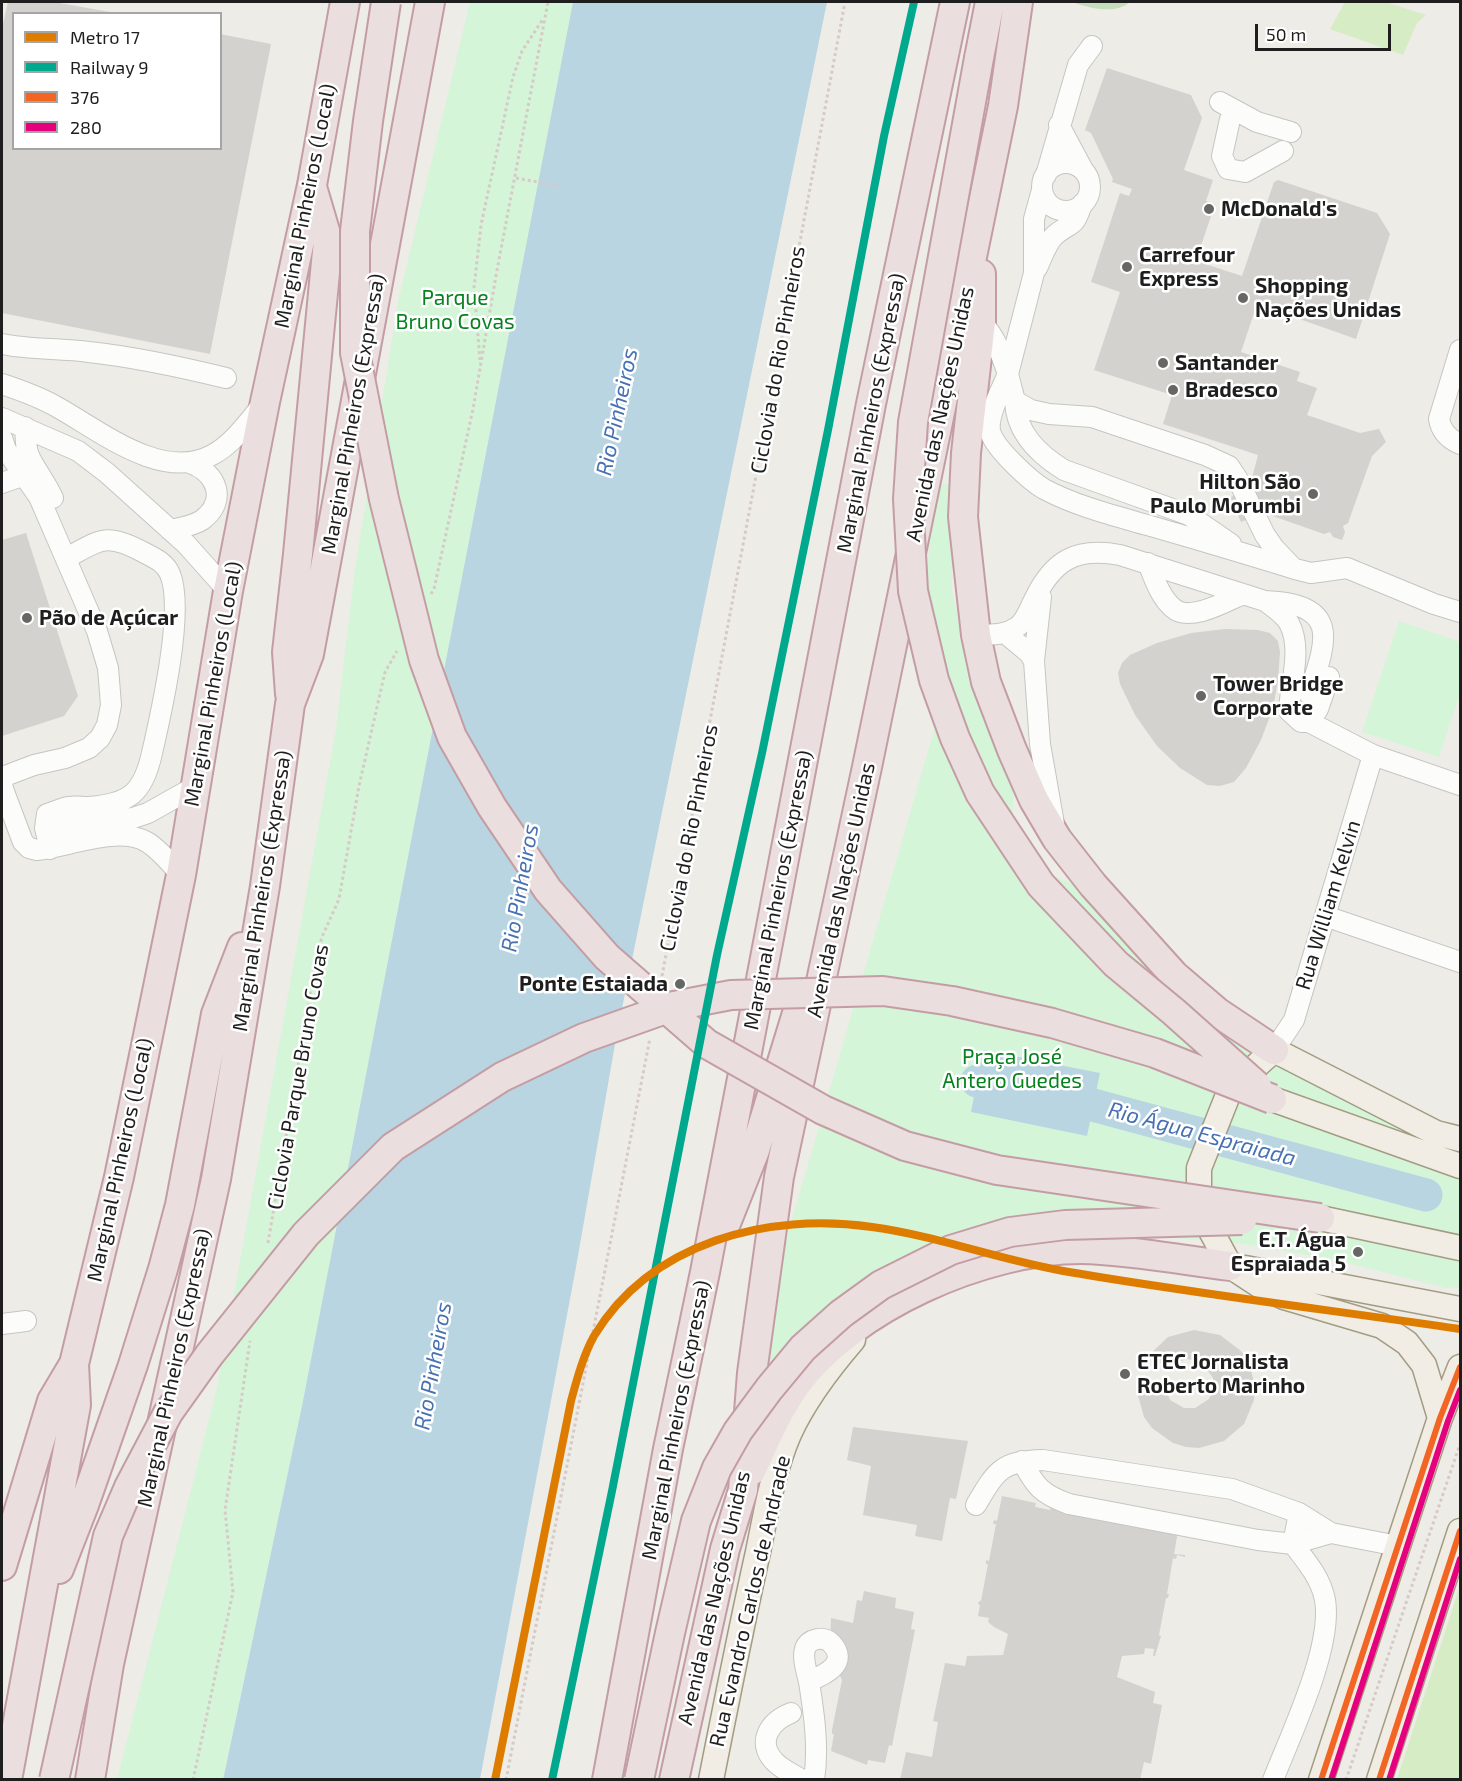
<!DOCTYPE html>
<html>
<head>
<meta charset="utf-8">
<style>
  body { margin:0 }
  #map { position:relative; width:1462px; height:1781px; overflow:hidden; background:#edece7; font-family:"Exo 2",sans-serif }
  canvas { display:block }
  .frame { position:absolute; inset:0; border:3px solid #1e1e1e; pointer-events:none }
  .legend { position:absolute; left:12px; top:12px; width:210px; height:138px; box-sizing:border-box; background:#fff; border:2px solid #a5a5a5; margin:0; padding:8px 10px; list-style:none; font-size:18px; color:#1e1e1e }
  .legend li { display:flex; align-items:center; gap:12px; height:30px }
  .legend b { width:30px; border:2px solid #a5a5a5 }
  .scale { position:absolute; left:1255px; top:24px; width:136px; height:27px; box-sizing:border-box; border:3px solid #1e1e1e; border-top:0; padding-left:8px; font-size:18px; line-height:21px; white-space:nowrap; color:#1e1e1e; -webkit-text-stroke:4px #fff; paint-order:stroke }
</style>
</head>
<body>
<div id="map">
<canvas width="1462" height="1781"></canvas>
<div class="frame"></div>
<ul class="legend">
<li><b style="height:8px;background:#de7c00"></b>Metro 17</li>
<li><b style="height:8px;background:#00a88e"></b>Railway 9</li>
<li><b style="height:8px;background:#f26522"></b>376</li>
<li><b style="height:8px;background:#e5007d"></b>280</li>
</ul>
<div class="scale">50 m</div>
</div>
<script>
const ctx = document.querySelector('canvas').getContext('2d');
ctx.lineJoin = 'round';
function paint(path, color) { ctx.fillStyle = color; ctx.fill(path, 'evenodd'); }
function trace(path, color, width, dash) { ctx.strokeStyle = color; ctx.lineWidth = width; ctx.lineCap = dash ? 'butt' : 'round'; ctx.setLineDash(dash || []); ctx.stroke(path); }
function write(font, color, halo, rows, align = 'center') {
  ctx.font = font + ' "Exo 2",sans-serif'; ctx.lineWidth = 5; ctx.setLineDash([]); ctx.textBaseline = 'middle'; ctx.strokeStyle = halo; ctx.fillStyle = color; for (const [text, x, y, turn = 0] of rows) {
    ctx.save(); ctx.translate(x, y); ctx.rotate((+turn || 0) * Math.PI / 180); ctx.textAlign = isNaN(turn) ? turn : align; if (halo) ctx.strokeText(text, 0, 0); ctx.fillText(text, 0, 0); ctx.restore();
  }
}
paint(new Path2D(`
  M1345 2H1385L1426 15 1417 23 1403 55 1330 29Z
  M1460 1586V1779H1397Z`), '#d5ecc4');
paint(new Path2D(`
  M1072 2H1130C1115 15 1089 8 1072 2Z`), '#c4ddbb');
paint(new Path2D(`
  M470 2H573L302 1406 223 1779 117 1780 217 1388 336 729 354 576 398 302Z
  M953 483 952 590 970 675 1014 786 1012 819 1043 872 1073 884 1117 934 1161 978 1289 1065 1460 1130V1287L1446 1288 1332 1259 1242 1244 1110 1232 1028 1237 766 1378 757 1368 786 1240 945 693 926 596 933 485Z
  M1399 621 1460 642V693L1439 757 1362 732Z`), '#d4f5d8');
paint(new Path2D(`
  M573 2H827L617 1033 576 1267 480 1779 223 1780 302 1406Z
  M983 1050 1100 1073 1087 1136 971 1112Z`), '#b9d5e1');
trace(new Path2D(`
  M977 1081 1093 1105 1426 1195`), '#b9d5e1', 33);
paint(new Path2D(`
  M8 2H54L110 12 14 14V148H220V34L271 44 210 354 2 313V28Z
  M1107 68 1191 95 1202 118 1184 170 1213 180 1206 201 1215 204 1196 261 1242 276 1274 182 1278 180 1377 213 1390 234 1356 339 1257 304 1241 352 1300 372 1297 381 1317 388 1307 415 1360 433 1379 429 1386 442 1372 456 1348 523 1343 526 1345 532 1342 540 1333 537 1330 532 1324 534 1264 513 1241 522 1230 498 1238 492 1250 486 1258 455 1163 424 1172 395 1094 370 1120 292 1091 282 1120 193 1129 196 1132 189 1112 182 1113 179 1091 133 1085 130Z
  M26 533 78 696 64 716 2 736V540Z
  M1225 629 1258 630 1270 633 1278 641 1280 652 1278 681 1273 708 1261 740 1246 768 1234 782 1220 786 1207 785 1180 768 1157 746 1135 715 1120 684 1118 673 1122 663 1130 655 1157 643 1191 633Z
  M1194 1330 1220 1335 1241 1351 1249 1362 1255 1387 1254 1400 1244 1424 1224 1441 1199 1448 1186 1447 1173 1443 1152 1428 1144 1417 1137 1392 1138 1379 1164 1385 1170 1400 1184 1408H1195L1209 1399 1213 1389V1378L1203 1364 1188 1359 1177 1362 1169 1369 1149 1355 1168 1337Z
  M853 1427 968 1441 956 1499 950 1498 942 1541 915 1536 917 1525 863 1515 871 1466 847 1460Z
  M1002 1496 1036 1503 1035 1507 1050 1510 1051 1506 1130 1521 1129 1526 1143 1528 1144 1525 1178 1531 1174 1554 1185 1555V1557L1177 1555 1176 1559 1173 1558 1167 1594H1169L1168 1598H1166L1159 1635 1161 1636 1155 1656H1153L1154 1649 1145 1648 1144 1654 1122 1656 1117 1677 1155 1692 1153 1703 1162 1705 1151 1764 1144 1762 1140 1780H900L906 1752 932 1757 938 1722 933 1721 945 1663 965 1666 967 1656 1003 1655 1008 1634 994 1627 988 1622 989 1618 978 1616 980 1605 978 1604 979 1601H981L988 1564H986V1560L989 1561 996 1524H993L994 1520 997 1521Z
  M864 1591 896 1598 895 1608 914 1612 911 1629 915 1630 892 1746 889 1745 885 1763 868 1760 867 1765 831 1751 834 1734H832V1730L842 1680 837 1669 830 1644 831 1618 853 1623 857 1600 862 1601Z`), '#d3d2ce');
const minor = new Path2D(`
  M1220 102 1257 122 1291 132
  M1230 119 1222 156 1228 169 1245 172 1283 151
  M1059 125 1083 170
  M1042 187a24 24 0 1 1 48 0a24 24 0 1 1-48 0Z
  M1046 175 1078 65 1092 46
  M1042 190 1034 219V273L1008 374 1015 401 1031 410 1049 414 1092 417 1205 455 1229 466 1237 478 1265 535 1274 548 1293 568
  M1037 268C1042 258 1047 242 1055 235 1072 221 1074 229 1082 204
  M981 322C996 336 1001 355 1008 374 1002 388 985 419 991 434 996 449 1030 481 1044 489 1076 506 1112 515 1147 525 1196 539 1246 554 1295 569L1311 573 1347 568 1434 604 1460 612
  M2 344C31 350 60 348 89 352 135 357 181 367 226 378
  M1460 350 1439 419C1441 432 1449 439 1460 444
  M2 384C20 390 40 397 57 407 99 430 161 482 212 455 233 444 248 422 263 404
  M1015 401C1016 433 1038 454 1064 470L1189 515 1231 544
  M2 418 78 451 107 473 186 544 228 591
  M25 427C26 438 25 450 31 460 38 473 46 483 53 498
  M2 438 6 450 39 497 97 631 108 668 111 705 107 725 100 738 89 748 65 758 34 765 5 776 2 782 3 789 23 842 29 848 37 850C67 847 119 825 147 842 160 850 171 864 181 875
  M2 483 36 471
  M170 530C180 528 193 526 202 520 228 501 217 473 190 463
  M1148 563C1154 578 1160 597 1173 608 1189 623 1227 601 1243 594
  M1041 597 1034 661 1040 744 1054 824
  M1265 601C1273 607 1284 614 1289 623 1303 649 1290 684 1289 711L1301 722H1309L1318 709 1329 677
  M1005 633 1029 653 1034 661
  M976 635C990 634 1005 636 1017 627 1026 621 1029 609 1034 600 1053 560 1076 547 1120 555L1265 601C1341 604 1327 640 1309 694
  M1309 722 1373 755 1460 785
  M45 828 133 818 148 813 196 786
  M50 849 45 828 47 814C54 812 62 808 69 807 75 806 82 807 88 807 129 804 143 794 152 753 161 714 185 610 170 574 165 562 154 558 143 552 105 532 101 540 66 558
  M1325 916 1460 962
  M1274 1050 1294 1020 1373 755
  M2 1324 26 1321
  M1022 1461C1035 1486 1041 1494 1069 1504L1258 1540 1293 1544 1331 1533
  M976 1505C996 1471 1001 1461 1043 1460L1232 1489 1299 1513 1331 1533 1398 1546
  M809 1681C825 1675 850 1663 831 1643 824 1636 808 1638 805 1649 802 1659 807 1672 809 1682 814 1713 819 1748 814 1780
  M791 1713C770 1721 756 1742 774 1761 781 1769 793 1774 802 1780
  M1273 1780C1291 1734 1333 1647 1325 1600 1321 1578 1306 1561 1293 1544L1299 1513`);
const major = new Path2D(`
  M1272 1099 1460 1166
  M1320 1218 1460 1248
  M1245 1268 1460 1309
  M1440 1418 1424 1365 1407 1343 1382 1326 1284 1297 1259 1285 1230 1266 1203 1216 1199 1193V1168L1228 1095 1246 1075 1274 1050 1436 1133 1460 1139
  M711 1780C726 1704 741 1628 758 1552 766 1513 773 1471 789 1434 805 1399 828 1369 853 1340
  M1321 1780 1440 1418 1460 1367
  M1379 1780 1460 1531`);
const highway = new Path2D(`
  M979 58 990 2
  M981 274V322L966 453 963 517 976 635 986 682 1012 750 1034 800 1057 839 1093 885 1175 976 1217 1012 1274 1050
  M290 694 287 652 298 554 328 241 312 187
  M726 1223 755 1150 802 997
  M751 1471C764 1443 777 1412 795 1386 852 1307 985 1249 1081 1249 1129 1250 1183 1260 1230 1266
  M2 1566 52 1401 74 1364
  M59 1569 84 1505 133 1365 163 1269 180 1205 216 1014 242 947
  M7 1780 76 1405 74 1364 119 1177 181 875 228 591 265 402 312 185 345 2
  M90 1780 109 1664 216 1179 265 886 290 704 309 654 430 2
  M607 1780 668 1449 705 1272 871 404 955 2
  M674 1780 725 1549 743 1490 752 1373 779 1177 867 767 1003 106 1018 2`);
trace(minor, '#c5c5c3', 22);
trace(major, '#a39c83', 27);
trace(highway, '#c49da4', 32);
trace(new Path2D(`
  M516 178 564 187
  M480 360 474 288 481 225 513 77 522 51 543 19
  M431 594 434 589 473 409 497 270 548 2
  M662 976 845 2
  M268 1243 316 959 322 937 339 899 359 786 385 672 397 651
  M193 1780 233 1592 225 1510 250 1341
  M506 1780 650 1038
  M1346 1780 1460 1444`), '#d7cac6', 3, [3, 3]);
trace(minor, '#fcfcfb', 20);
trace(major, '#f1ede4', 24);
trace(highway, '#eadede', 28);
const highwayBridge = new Path2D(`
  M386 2 368 121 355 231V353L384 499 424 660 452 737 492 807 548 890 607 957 707 1044 823 1110 905 1146 997 1170 1320 1218
  M979 58 913 422 908 499 913 591 934 680 955 738 980 793 1041 885 1116 964 1174 1012 1257 1086
  M54 1780 108 1536 129 1487 168 1413 210 1354 306 1234 393 1147 502 1077 584 1038 674 1006 731 995 883 991 952 1001 1052 1023 1155 1053 1272 1099
  M639 1780 670 1633 696 1521 717 1468 738 1431 769 1389 803 1348 841 1314 881 1285 951 1250 1010 1232 1065 1225 1242 1220`);
trace(highwayBridge, '#c49da4', 32, []);
trace(highwayBridge, '#eadede', 28);
trace(new Path2D(`
  M1321 1780 1440 1418 1460 1367
  M1379 1780 1460 1531`), '#f26522', 6);
trace(new Path2D(`
  M1331 1780 1448 1421 1460 1390
  M1389 1780 1460 1559`), '#e5007d', 6);
trace(new Path2D(`
  M552 1780 612 1491 717 955 762 753 828 430 884 136 914 2`), '#00a88e', 8);
trace(new Path2D(`
  M495 1780 571 1401C577 1379 583 1356 594 1336 651 1242 768 1212 872 1227 938 1236 1002 1261 1069 1272 1198 1294 1330 1310 1460 1329`), '#de7c00', 8);
for (const [x, y, r, color] of [
  [1209,209,6,"#666664"],
  [1127,267,6,"#666664"],
  [1243,298,6,"#666664"],
  [1163,363,6,"#666664"],
  [1173,390,6,"#666664"],
  [1313,494,6,"#666664"],
  [27,618,6,"#666664"],
  [1201,696,6,"#666664"],
  [680,984,6,"#666664"],
  [1358,1252,6,"#666664"],
  [1125,1374,6,"#666664"]
]) { const dot = new Path2D(); dot.arc(x, y, r, 0, 2 * Math.PI); ctx.fillStyle = color; ctx.fill(dot); trace(dot, '#fff', 2); }
write('21px', '#1e1e1e', '#fff', [
  ["Marginal Pinheiros (Local)",305,206,-79],
  ["Ciclovia do Rio Pinheiros",778,360,-80],
  ["Marginal Pinheiros (Expressa)",871,413,-79],
  ["Marginal Pinheiros (Expressa)",353,414,-80],
  ["Avenida das Nações Unidas",940,414,-78],
  ["Marginal Pinheiros (Local)",213,684,-80],
  ["Ciclovia do Rio Pinheiros",689,838,-79],
  ["Marginal Pinheiros (Expressa)",778,890,-79],
  ["Avenida das Nações Unidas",841,890,-78],
  ["Marginal Pinheiros (Expressa)",262,891,-81],
  ["Rua William Kelvin",1328,905,-73],
  ["Ciclovia Parque Bruno Covas",298,1077,-80],
  ["Marginal Pinheiros (Local)",120,1160,-78],
  ["Marginal Pinheiros (Expressa)",174,1368,-78],
  ["Marginal Pinheiros (Expressa)",676,1420,-79],
  ["Avenida das Nações Unidas",714,1598,-77],
  ["Rua Evandro Carlos de Andrade",750,1601,-77]
]);
write('bold 21px', '#1e1e1e', '#fff', [
  ["McDonald's",1221,209],
  ["Carrefour",1139,255],
  ["Express",1139,279],
  ["Shopping",1255,286],
  ["Nações Unidas",1255,310],
  ["Santander",1175,363],
  ["Bradesco",1185,390],
  ["Hilton São",1301,482,"right"],
  ["Paulo Morumbi",1301,506,"right"],
  ["Pão de Açúcar",39,618],
  ["Tower Bridge",1213,684],
  ["Corporate",1213,708],
  ["Ponte Estaiada",668,984,"right"],
  ["E.T. Água",1346,1240,"right"],
  ["Espraiada 5",1346,1264,"right"],
  ["ETEC Jornalista",1137,1362],
  ["Roberto Marinho",1137,1386]
], 'left');
write('21px', '#07821f', '#fff', [
  ["Parque",455,298],
  ["Bruno Covas",455,322],
  ["Praça José",1012,1057],
  ["Antero Guedes",1012,1081]
]);
write('italic 22px', '#4771b2', '#fff', [
  ["Rio Pinheiros",617,412,-78],
  ["Rio Pinheiros",520,888,-80],
  ["Rio Água Espraiada",1202,1134,15],
  ["Rio Pinheiros",433,1366,-80]
]);
</script>
</body>
</html>
